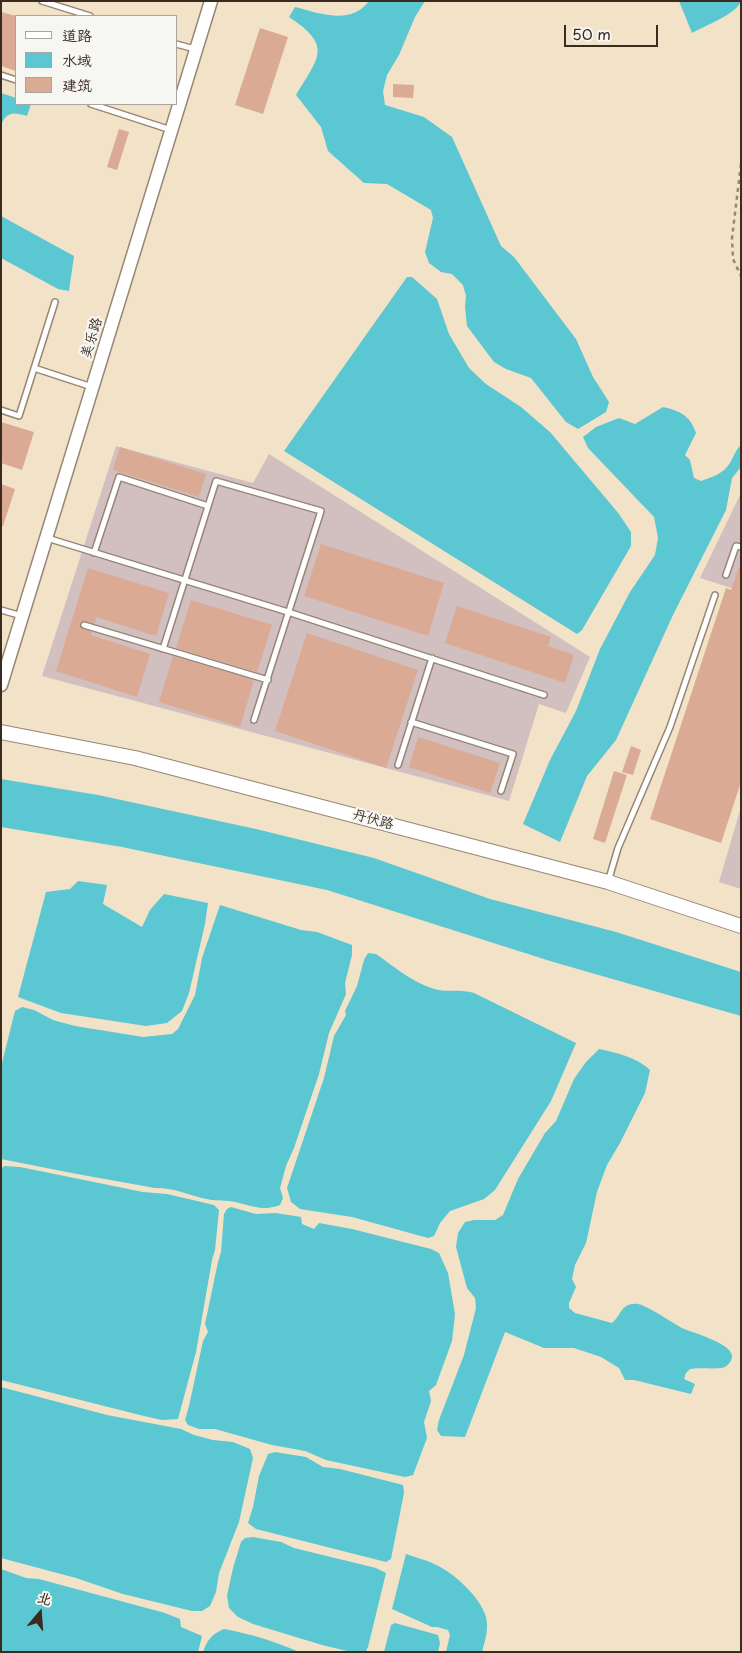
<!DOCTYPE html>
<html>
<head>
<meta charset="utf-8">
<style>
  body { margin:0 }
  #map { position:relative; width:742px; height:1653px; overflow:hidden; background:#f1e2c8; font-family:"Playpen Sans","LXGW WenKai TC",sans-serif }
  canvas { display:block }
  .frame { position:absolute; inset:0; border:2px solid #3b2a1e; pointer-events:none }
  .legend { position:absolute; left:15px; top:15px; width:162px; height:90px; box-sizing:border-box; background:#f6f6f2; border:1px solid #aba49d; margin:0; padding:6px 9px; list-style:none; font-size:15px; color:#3b2a1e }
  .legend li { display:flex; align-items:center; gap:10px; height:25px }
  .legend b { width:25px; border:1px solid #aba49d }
  .north { position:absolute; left:15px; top:1588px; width:50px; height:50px; -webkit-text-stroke:4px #f6f6f2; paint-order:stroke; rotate:18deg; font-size:14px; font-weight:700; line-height:20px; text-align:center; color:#3b2a1e }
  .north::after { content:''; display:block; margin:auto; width:18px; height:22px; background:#3b2a1e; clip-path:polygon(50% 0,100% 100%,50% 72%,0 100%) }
  .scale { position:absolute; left:564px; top:25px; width:94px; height:22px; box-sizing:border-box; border:2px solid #3b2a1e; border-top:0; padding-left:6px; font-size:15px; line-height:18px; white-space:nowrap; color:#3b2a1e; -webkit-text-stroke:4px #f6f6f2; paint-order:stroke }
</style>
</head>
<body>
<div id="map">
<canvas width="742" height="1653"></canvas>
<div class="frame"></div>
<ul class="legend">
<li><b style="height:6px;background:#fff"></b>道路</li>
<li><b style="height:14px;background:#5ac7d2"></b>水域</li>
<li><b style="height:14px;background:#dbaa94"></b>建筑</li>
</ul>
<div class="north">北</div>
<div class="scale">50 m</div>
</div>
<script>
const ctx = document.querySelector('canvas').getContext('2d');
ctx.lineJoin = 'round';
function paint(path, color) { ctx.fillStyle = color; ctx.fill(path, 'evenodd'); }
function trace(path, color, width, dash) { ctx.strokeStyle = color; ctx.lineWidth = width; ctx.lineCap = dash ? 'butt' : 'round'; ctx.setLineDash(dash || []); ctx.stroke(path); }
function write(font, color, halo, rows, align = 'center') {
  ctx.font = font + ' "Playpen Sans","LXGW WenKai TC",sans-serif'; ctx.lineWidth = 4.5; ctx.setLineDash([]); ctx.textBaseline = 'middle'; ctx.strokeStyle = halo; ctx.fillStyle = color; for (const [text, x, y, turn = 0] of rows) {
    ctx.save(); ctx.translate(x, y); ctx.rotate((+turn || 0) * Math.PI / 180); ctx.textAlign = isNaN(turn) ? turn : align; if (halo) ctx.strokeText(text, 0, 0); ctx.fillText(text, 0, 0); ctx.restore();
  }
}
paint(new Path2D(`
  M116 446 253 483 269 454 590 657 566 713 539 704 509 801 42 676Z
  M741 493V591L700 578Z
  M741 807V889L719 882Z`), '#d2bfc0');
paint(new Path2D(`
  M369 1H425L415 17 399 55 387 75 383 91 385 105 424 117 452 137 501 246 514 257 576 339 593 377 609 402 606 412 578 429 566 422 531 378 506 369 494 362 467 326 465 307 466 296 463 285 452 274 441 272 429 263 425 252 433 218 431 210 387 184 364 183 328 151 321 127 296 95C319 57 333 46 289 17L295 7C319 13 351 26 369 1Z
  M679 1H741C737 14 704 26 692 33Z
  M1 93 16 98V104H31L27 116C14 112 7 111 1 125Z
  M1 216 74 256 69 291 58 289 1 258Z
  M407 277H412L437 299 449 334 469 368 486 384 521 407 550 432 619 514 631 532V546L582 630 577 634 284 451Z
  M663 407C680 411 690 415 696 433L685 455 690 460 694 478 701 481C712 477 723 474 730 463 734 456 735 451 741 445V467L732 478 726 510 673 615 616 740 587 776 560 842 523 824 550 760 576 711 600 649 630 592 655 555 658 538 654 517 588 448 583 437 596 427 619 418 635 424Z
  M1 779 98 795 256 829 374 858 490 899 616 932 741 972V1016L550 961 327 890 122 847 1 827Z
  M78 881 107 885 103 904 142 927 150 910 164 894 208 903 205 924 189 993 182 1011 167 1023 146 1026 61 1013 18 997 46 892 70 889Z
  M220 905 301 930 317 932 352 945V955L345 983 346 994 329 1033 319 1074 294 1148 286 1166 280 1188 283 1198 280 1205C263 1211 256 1207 239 1203 230 1200 220 1201 212 1200 192 1197 175 1187 155 1188L77 1174 1 1159V1067L15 1011 22 1007 34 1010 53 1020 75 1026 143 1037 172 1034 178 1029 195 995 202 958Z
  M368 953 376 954C395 967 415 985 439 990 451 992 460 989 474 993L576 1043 551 1101 495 1190 484 1199 450 1211 440 1223 434 1236 428 1238 352 1217 300 1209 291 1202 287 1188 324 1078 334 1036 346 1015 345 1011 357 986 364 960Z
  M599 1049C618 1053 636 1057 650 1070L645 1093 620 1143 607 1165 597 1192 586 1243 575 1265 572 1279 576 1287 569 1303V1308L575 1313 612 1323C622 1315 621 1302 638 1304 646 1305 673 1323 682 1328 693 1333 735 1344 732 1358 731 1362 728 1365 725 1367 717 1370 700 1367 690 1369L686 1373 684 1379 695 1384 691 1394 634 1380H625L619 1368 601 1357 574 1348H544L505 1332 465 1437 441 1436 437 1430 439 1420 464 1355 476 1308 475 1298 467 1288 456 1247 458 1233 465 1222 474 1220H495L503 1215 518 1179 545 1133 556 1121 574 1079 586 1062Z
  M4 1166 20 1167 143 1192 167 1194 214 1205 219 1210 215 1250 212 1260 196 1352 178 1419 162 1420 144 1416 1 1380V1169Z
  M231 1207 256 1214 276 1213 301 1217 302 1224 314 1229 319 1223 352 1229 431 1249 439 1253 448 1273 455 1314 452 1341 436 1385 429 1391 431 1401 424 1422 427 1438 413 1475 405 1477 326 1460 305 1451 272 1445 215 1429H199L188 1425 185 1420 189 1406 203 1341 208 1332 205 1324 218 1262 221 1252 224 1214 227 1209Z
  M1 1387 107 1415 181 1429 194 1435 213 1440 233 1442 250 1449 253 1458 239 1522 219 1573 216 1592 210 1606 202 1611H192L123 1594 76 1578 1 1558Z
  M275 1452 306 1457 323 1467 340 1469 403 1485 404 1493 391 1559 386 1562 256 1529 248 1523 253 1507 259 1476 268 1454Z
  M253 1537 281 1542 294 1548 376 1568 386 1573 368 1647 366 1651 351 1652 322 1645 253 1624 238 1617 229 1608 227 1596 233 1568 241 1542 245 1538Z
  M406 1554C414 1557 423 1559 432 1563 452 1571 480 1596 486 1617 489 1630 485 1640 482 1652H446L450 1635 448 1630 437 1627H432L392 1609Z
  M1 1569 26 1578 39 1579 165 1613 180 1619 181 1627 202 1636 198 1652H1Z
  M395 1623 438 1635 440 1643 438 1652H384L391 1625Z
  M224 1629C251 1634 274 1641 299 1652H203C207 1640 212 1634 224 1629Z`), '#5ac7d2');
paint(new Path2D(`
  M1 12 16 16V71L1 66Z
  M260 28 288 37 263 114 235 105Z
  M393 84 414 85 413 98 393 97Z
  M119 129 129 132 117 170 107 167Z
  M1 422 34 432 22 470 1 463Z
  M120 447 206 474 199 497 113 470Z
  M1 484 15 489 3 526H1Z
  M321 544 444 583 428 636 304 596Z
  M739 567 741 568V782L721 843 650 819 726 588 731 590Z
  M88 568 169 593 156 636 96 617 95 624 83 621 80 623 81 628 92 632 91 635 150 654 137 697 56 671Z
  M191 600 272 625 257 672 176 648Z
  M457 606 551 637 548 646 574 655 565 683 445 643Z
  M307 633 418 670 386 768 275 731Z
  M173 656 254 680 240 727 159 702Z
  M418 737 500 763 490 793 409 767Z
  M631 746 641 750 633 775 622 772Z
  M614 771 627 775 605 843 593 839Z`), '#dbaa94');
const service = new Path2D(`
  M42 1 90 16
  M176 44 195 49
  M1 75 16 80
  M91 104 171 130
  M34 368 92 387
  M1 410 19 416 55 302
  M47 538 288 612 544 695
  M94 553 119 477 208 506
  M726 575 736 546 741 547
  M1 610 22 616
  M84 625 268 680
  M163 649 216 481 321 511 254 720
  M411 722 513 754 501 791
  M398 765 432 658
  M608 882 618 848 670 727 715 595`);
const tertiary = new Path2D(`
  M1 685 211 1`);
const secondary = new Path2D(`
  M1 732 135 758 608 882 741 926`);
trace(service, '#968673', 8);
trace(tertiary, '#968673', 15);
trace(secondary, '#968673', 16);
trace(new Path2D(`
  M741 164 732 238 733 259 741 276`), '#968673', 2.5, [4, 4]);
trace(service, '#fff', 5);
trace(tertiary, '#fff', 12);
trace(secondary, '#fff', 14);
write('14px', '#3b2a1e', '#f6f6f2', [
  ["美乐路",92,338,-73],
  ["丹伏路",373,820,15]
]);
</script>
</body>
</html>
